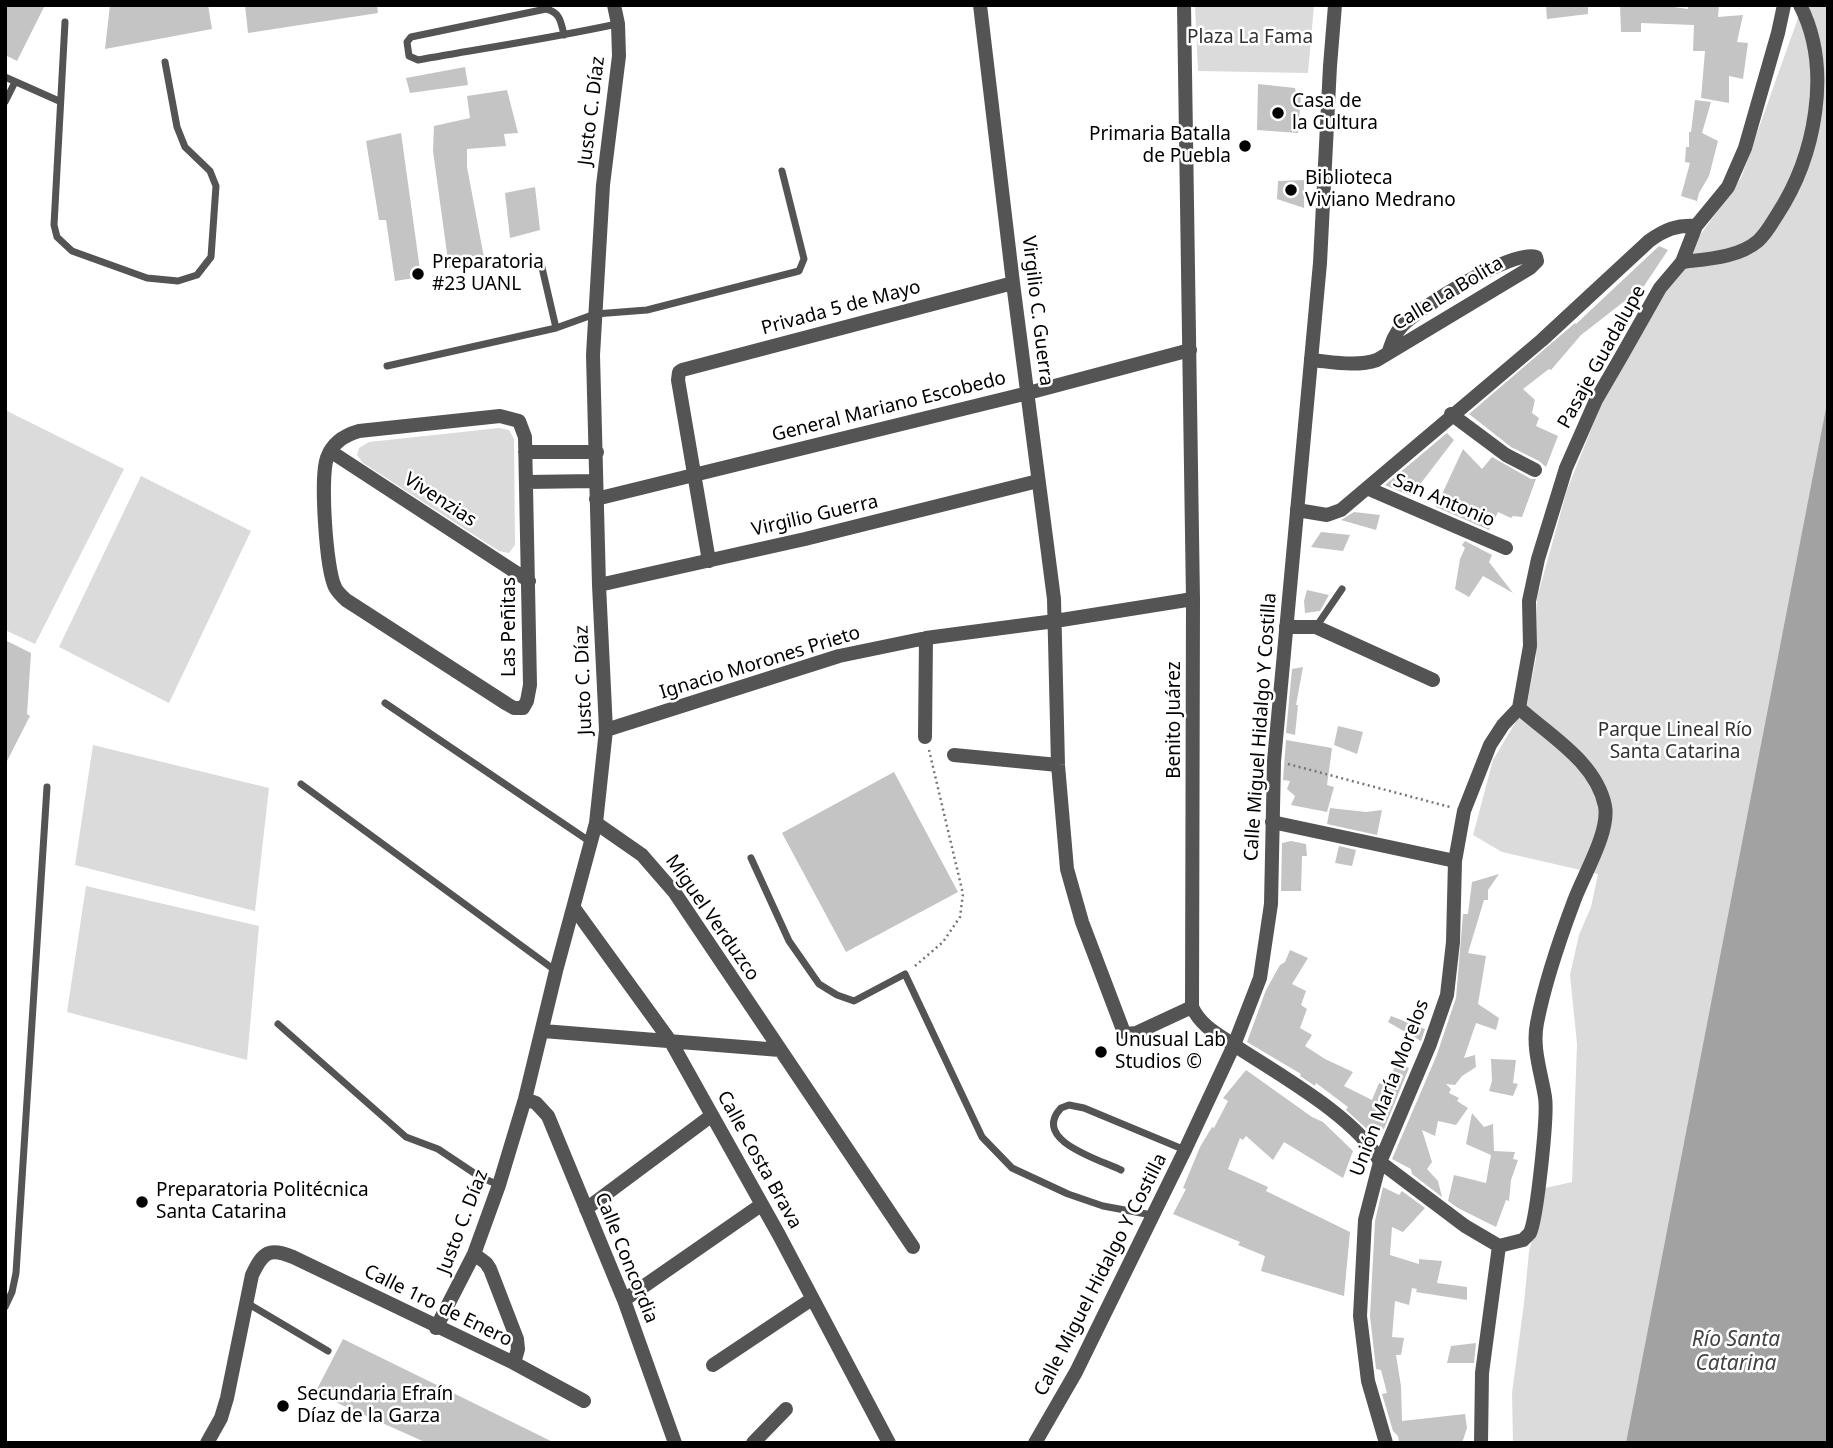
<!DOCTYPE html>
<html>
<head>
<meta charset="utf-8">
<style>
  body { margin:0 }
  #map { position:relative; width:1833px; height:1448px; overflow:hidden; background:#fff; font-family:"Noto Sans",sans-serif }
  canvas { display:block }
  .frame { position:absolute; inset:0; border:7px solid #000; pointer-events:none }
</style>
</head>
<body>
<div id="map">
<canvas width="1833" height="1448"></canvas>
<div class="frame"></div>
</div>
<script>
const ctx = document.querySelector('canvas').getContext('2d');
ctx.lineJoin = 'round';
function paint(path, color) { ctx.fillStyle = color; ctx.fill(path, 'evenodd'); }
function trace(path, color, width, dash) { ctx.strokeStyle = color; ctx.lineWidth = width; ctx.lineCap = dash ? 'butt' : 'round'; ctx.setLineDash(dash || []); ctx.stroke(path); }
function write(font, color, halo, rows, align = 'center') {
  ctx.font = font + ' "Noto Sans",sans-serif'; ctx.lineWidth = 5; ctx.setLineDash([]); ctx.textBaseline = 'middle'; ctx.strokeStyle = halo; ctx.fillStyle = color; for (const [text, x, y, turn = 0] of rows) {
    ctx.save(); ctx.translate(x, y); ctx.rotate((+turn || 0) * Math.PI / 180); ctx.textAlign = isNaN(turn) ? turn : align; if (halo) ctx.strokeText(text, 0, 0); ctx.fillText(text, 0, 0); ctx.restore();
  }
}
paint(new Path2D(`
  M1195 5H1314L1308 73 1198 71Z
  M1800 5H1828V1443H1513L1512 1393 1524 1303 1529 1252 1545 1188 1572 1182 1577 1044 1570 975 1579 935 1591 907 1598 874 1502 852 1473 835 1493 760 1527 703 1536 658 1537 598 1567 490 1600 407 1688 252 1741 178 1798 18Z
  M5 410 124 469 35 644 5 630Z
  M499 428 509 430 514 439 515 545 509 553 499 551 363 463 357 455 359 448 369 442Z
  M141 476 251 531 169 703 59 647Z
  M93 745 269 788 255 911 75 865Z
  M86 886 259 926 247 1060 67 1012Z`), '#dbdbdb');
paint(new Path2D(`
  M1828 398V1443H1626Z`), '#a2a2a2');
paint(new Path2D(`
  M5 5H45L17 61 5 55Z
  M110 5H208L212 29 105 49Z
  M245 5H377L378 13 248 33Z
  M1546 5H1588V14L1547 19Z
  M1620 5H1660L1688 9V5H1719L1718 17 1743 15 1737 42 1748 43 1743 79 1729 76V103L1701 98 1705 51H1693L1694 25 1641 23V32H1621Z
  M465 67 468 85 410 93 406 78Z
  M1258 84 1295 88 1296 93 1301 95 1298 133 1257 130Z
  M507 90 518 133 504 134 506 146 467 149V167L485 263 449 268 433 151 434 126 470 118 467 96Z
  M1695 100 1711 102 1702 133 1718 141 1709 176 1699 193 1697 201 1681 196 1690 163 1685 162 1686 147H1689V132H1691Z
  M401 133 421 277 395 281 386 220H379L366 141Z
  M1304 180V208L1277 199 1278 181Z
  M535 187 540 230 510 238 505 193Z
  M1659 246 1668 250 1644 286 1581 335 1551 370 1549 369 1523 389 1535 400 1532 413 1539 418 1536 426 1558 436 1546 467 1539 461 1511 447 1469 414 1575 323 1576 324Z
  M1447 433 1454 440 1411 496 1385 485Z
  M1463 449 1482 469 1492 457 1531 479H1536L1522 517 1513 516 1511 518 1498 512 1489 530 1436 507Z
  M1354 512 1380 515 1376 530 1341 520Z
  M1321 532 1350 535 1343 551 1311 547Z
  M1465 541 1492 555 1489 562 1513 593 1483 576 1469 597 1455 589 1460 559 1465 548 1462 545Z
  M1307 590 1329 595 1320 611 1305 613 1304 601Z
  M5 640 31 653 27 714 30 716 5 765Z
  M1303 667 1296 705H1298L1295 735 1286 733 1292 669Z
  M1338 726 1363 732 1357 754 1334 745Z
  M1286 740 1332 748 1327 785 1334 787 1327 812 1291 805 1295 796 1287 789 1290 781 1283 780Z
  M894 772 958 892 846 952 782 833Z
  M1330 808 1366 812 1382 810 1377 835 1327 824Z
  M1291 841 1306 844 1307 856H1302L1301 891H1281L1282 843Z
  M1339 846 1356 850 1352 866 1335 863Z
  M1499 874 1488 890V900H1484L1468 953 1486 956 1478 1004 1499 1018 1496 1030 1476 1023 1464 1058 1475 1055 1476 1067 1462 1076 1455 1085 1446 1084 1451 1089 1449 1093 1459 1098 1457 1101 1468 1108 1456 1125 1438 1121 1435 1136 1422 1130 1432 1162 1427 1169 1438 1181 1442 1197 1412 1174 1411 1169 1392 1159 1436 1057 1456 998 1463 914H1468L1472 882Z
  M1290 950 1308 958 1292 984 1306 991 1301 1005 1307 1009 1300 1028 1312 1035 1305 1046 1325 1059 1353 1072 1344 1086 1372 1100 1379 1083 1386 1086 1396 1064 1409 1068 1384 1129 1377 1128 1368 1130 1346 1110 1348 1107 1316 1083 1315 1086 1300 1076 1301 1074 1247 1042 1266 990 1280 965 1285 962Z
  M1391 1016 1425 1029 1421 1041 1388 1022Z
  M1491 1059 1516 1060 1513 1083 1518 1084 1513 1096 1489 1091 1492 1081Z
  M1246 1070 1312 1117 1323 1122 1353 1151 1343 1178 1284 1142 1273 1160 1246 1136 1243 1140 1240 1138 1228 1169 1268 1187 1266 1191 1350 1232 1344 1296 1261 1271 1265 1256 1238 1245 1240 1242 1173 1214 1186 1189 1183 1188 1200 1147 1212 1127 1214 1128 1228 1101 1223 1098Z
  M1472 1113 1484 1127 1493 1124 1494 1151 1515 1152 1513 1159 1518 1160 1511 1180 1509 1201 1506 1200 1496 1227 1458 1208 1448 1201 1454 1175 1486 1183 1491 1155 1466 1144Z
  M1383 1187 1399 1195 1402 1191 1425 1208 1403 1232 1392 1227 1390 1255 1419 1264V1259L1442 1261 1437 1283 1467 1287V1300L1416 1292 1417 1289 1412 1288 1409 1305 1395 1301 1392 1337 1404 1338 1401 1355H1396L1401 1386 1402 1421 1465 1414 1467 1428 1462 1443H1399L1398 1436 1393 1431 1382 1394 1387 1393 1381 1370 1376 1369 1370 1316 1375 1221Z
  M343 1339 555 1443H427L315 1393Z
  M1476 1343 1474 1363H1447L1451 1346Z`), '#c4c4c4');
trace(new Path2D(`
  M1288 764 1450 807
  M915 966 943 942 960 917 963 894 929 750`), '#767676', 2.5, [2, 3.5]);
trace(new Path2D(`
  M65 22 54 225 57 237 72 251 147 278 178 281 197 275 211 257 216 186 210 171 185 147 177 127 165 62
  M564 35C561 22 560 12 546 9L411 37 407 42 409 56 418 60C485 48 552 38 617 24
  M5 77 59 101
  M5 102 15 82
  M540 259 556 328
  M387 366 556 328 595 314 647 310 799 271 804 259 782 171
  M1316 627 1342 589
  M385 703 592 843
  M301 784 556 971
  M751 858 789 941 819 984 837 995 854 1001 905 974 982 1137 1012 1168 1068 1194 1103 1206 1152 1215
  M278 1024 406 1137 438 1149 480 1177 499 1185
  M1121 1170C1098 1159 1031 1140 1061 1108L1069 1105 1084 1108 1185 1150
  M247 1303 328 1351
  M5 1307 12 1292 16 1273 47 787`), '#545454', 7);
trace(new Path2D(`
  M980 5 1013 283 1054 599 1058 765 1067 869 1082 922 1123 1030 1127 1034 1136 1033 1192 1007
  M1682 262C1707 259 1738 258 1758 241 1766 234 1772 223 1777 215 1815 157 1833 69 1800 5
  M1311 360C1333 362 1356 367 1377 360L1530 268 1537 261 1536 257C1514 248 1419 308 1402 326 1395 333 1392 342 1389 351
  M1451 414 1506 455 1535 470
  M500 416 519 421 525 437 530 685 527 701 523 708H514L507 704 346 600C342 596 337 592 335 587 326 569 320 477 327 458 332 443 345 435 359 431Z
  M330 451 529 581
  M525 452H597
  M526 482 596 481
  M1367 488 1506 548
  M596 499 1028 393 1190 350
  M1297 510 1327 515 1341 510 1542 340 1649 241C1664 230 1678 224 1696 226
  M709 561 678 380 679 372 682 370 1013 283
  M599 585 805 539 1038 481
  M1286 627H1316L1433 680
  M606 730 839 656 926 638 1055 621 1193 599
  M925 737 926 638
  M954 755 1058 765
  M1272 822 1455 861
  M596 823 642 855 675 893 913 1247
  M574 908 671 1042 779 1235 889 1443
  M543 1031 780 1050
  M1234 1045C1276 1073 1358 1118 1380 1162L1465 1226 1499 1246 1523 1240 1530 1233C1537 1217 1548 1115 1545 1097 1541 1072 1532 1048 1537 1023 1545 981 1559 941 1574 901 1583 876 1610 832 1605 806 1596 762 1550 736 1519 708
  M525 1099 536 1103 548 1116 624 1300 675 1443
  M586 1209 711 1116
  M474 1254 486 1263 490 1269 517 1339 518 1349 514 1363
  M624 1300 761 1205
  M436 1328 474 1254 499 1185 525 1099 556 971 596 823 606 730 599 585 593 355 603 185 619 56 618 24 614 5
  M713 1365 812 1299
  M207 1443 221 1418 227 1398 252 1275C263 1252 269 1247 293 1257L514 1363 584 1401
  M753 1443 786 1409
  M1386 1443 1368 1381 1360 1316 1365 1220 1380 1162 1430 1044 1447 995 1453 942 1455 861 1464 811 1490 745 1503 725 1519 708 1530 646 1529 601 1538 559 1566 468 1596 400 1621 357 1660 288 1682 262 1696 226 1728 187 1745 148 1778 33 1784 5
  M1481 1443 1482 1373 1499 1246`), '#545454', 14);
trace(new Path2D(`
  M1184 5 1193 599 1192 1007C1201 1026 1217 1034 1234 1045
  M1035 1443 1076 1372 1185 1150 1234 1045 1260 978 1271 904 1274 761 1320 263 1330 66 1335 5`), '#545454', 14);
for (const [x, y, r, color] of [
  [1278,113,7,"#000"],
  [1245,146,7,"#000"],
  [1291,190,7,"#000"],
  [418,274,7,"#000"],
  [1101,1052,7,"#000"],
  [142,1202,7,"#000"],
  [283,1406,7,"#000"]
]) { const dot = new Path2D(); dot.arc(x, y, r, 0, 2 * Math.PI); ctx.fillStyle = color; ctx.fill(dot); trace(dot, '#fff', 2.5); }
write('19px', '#323232', '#fff', [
  ["Plaza La Fama",1250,38],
  ["Parque Lineal Río",1675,731],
  ["Santa Catarina",1675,753]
]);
write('19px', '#000', '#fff', [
  ["Casa de",1292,102],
  ["la Cultura",1292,124],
  ["Primaria Batalla",1231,135,"right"],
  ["de Puebla",1231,157,"right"],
  ["Biblioteca",1305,179],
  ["Viviano Medrano",1305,201],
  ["Preparatoria",432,263],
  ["#23 UANL",432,285],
  ["Unusual Lab",1115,1041],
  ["Studios ©",1115,1063],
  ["Preparatoria Politécnica",156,1191],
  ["Santa Catarina",156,1213],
  ["Secundaria Efraín",297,1395],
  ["Díaz de la Garza",297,1417]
], 'left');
write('19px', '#000', '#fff', [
  ["Justo C. Díaz",592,111,-83],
  ["Calle La Bolita",1448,294,-31],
  ["Privada 5 de Mayo",841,308,-15],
  ["Virgilio C. Guerra",1037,311,83],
  ["Pasaje Guadalupe",1602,357,-61],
  ["General Mariano Escobedo",889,407,-14],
  ["Vivenzias",440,500,33],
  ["San Antonio",1444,501,23],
  ["Virgilio Guerra",815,516,-13],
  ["Las Peñitas",510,627,-90],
  ["Ignacio Morones Prieto",760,663,-17],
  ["Justo C. Díaz",584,680,-92],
  ["Benito Juárez",1175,720,-90],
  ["Calle Miguel Hidalgo Y Costilla",1261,727,-86],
  ["Miguel Verduzco",712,918,55],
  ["Unión María Morelos",1390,1088,-69],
  ["Calle Costa Brava",759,1160,61],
  ["Justo C. Díaz",463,1222,-69],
  ["Calle Concordia",626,1258,68],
  ["Calle Miguel Hidalgo Y Costilla",1101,1275,-63],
  ["Calle 1ro de Enero",438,1306,26]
]);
write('italic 21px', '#434343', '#fff', [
  ["Río Santa",1736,1340],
  ["Catarina",1736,1364]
]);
</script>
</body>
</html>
